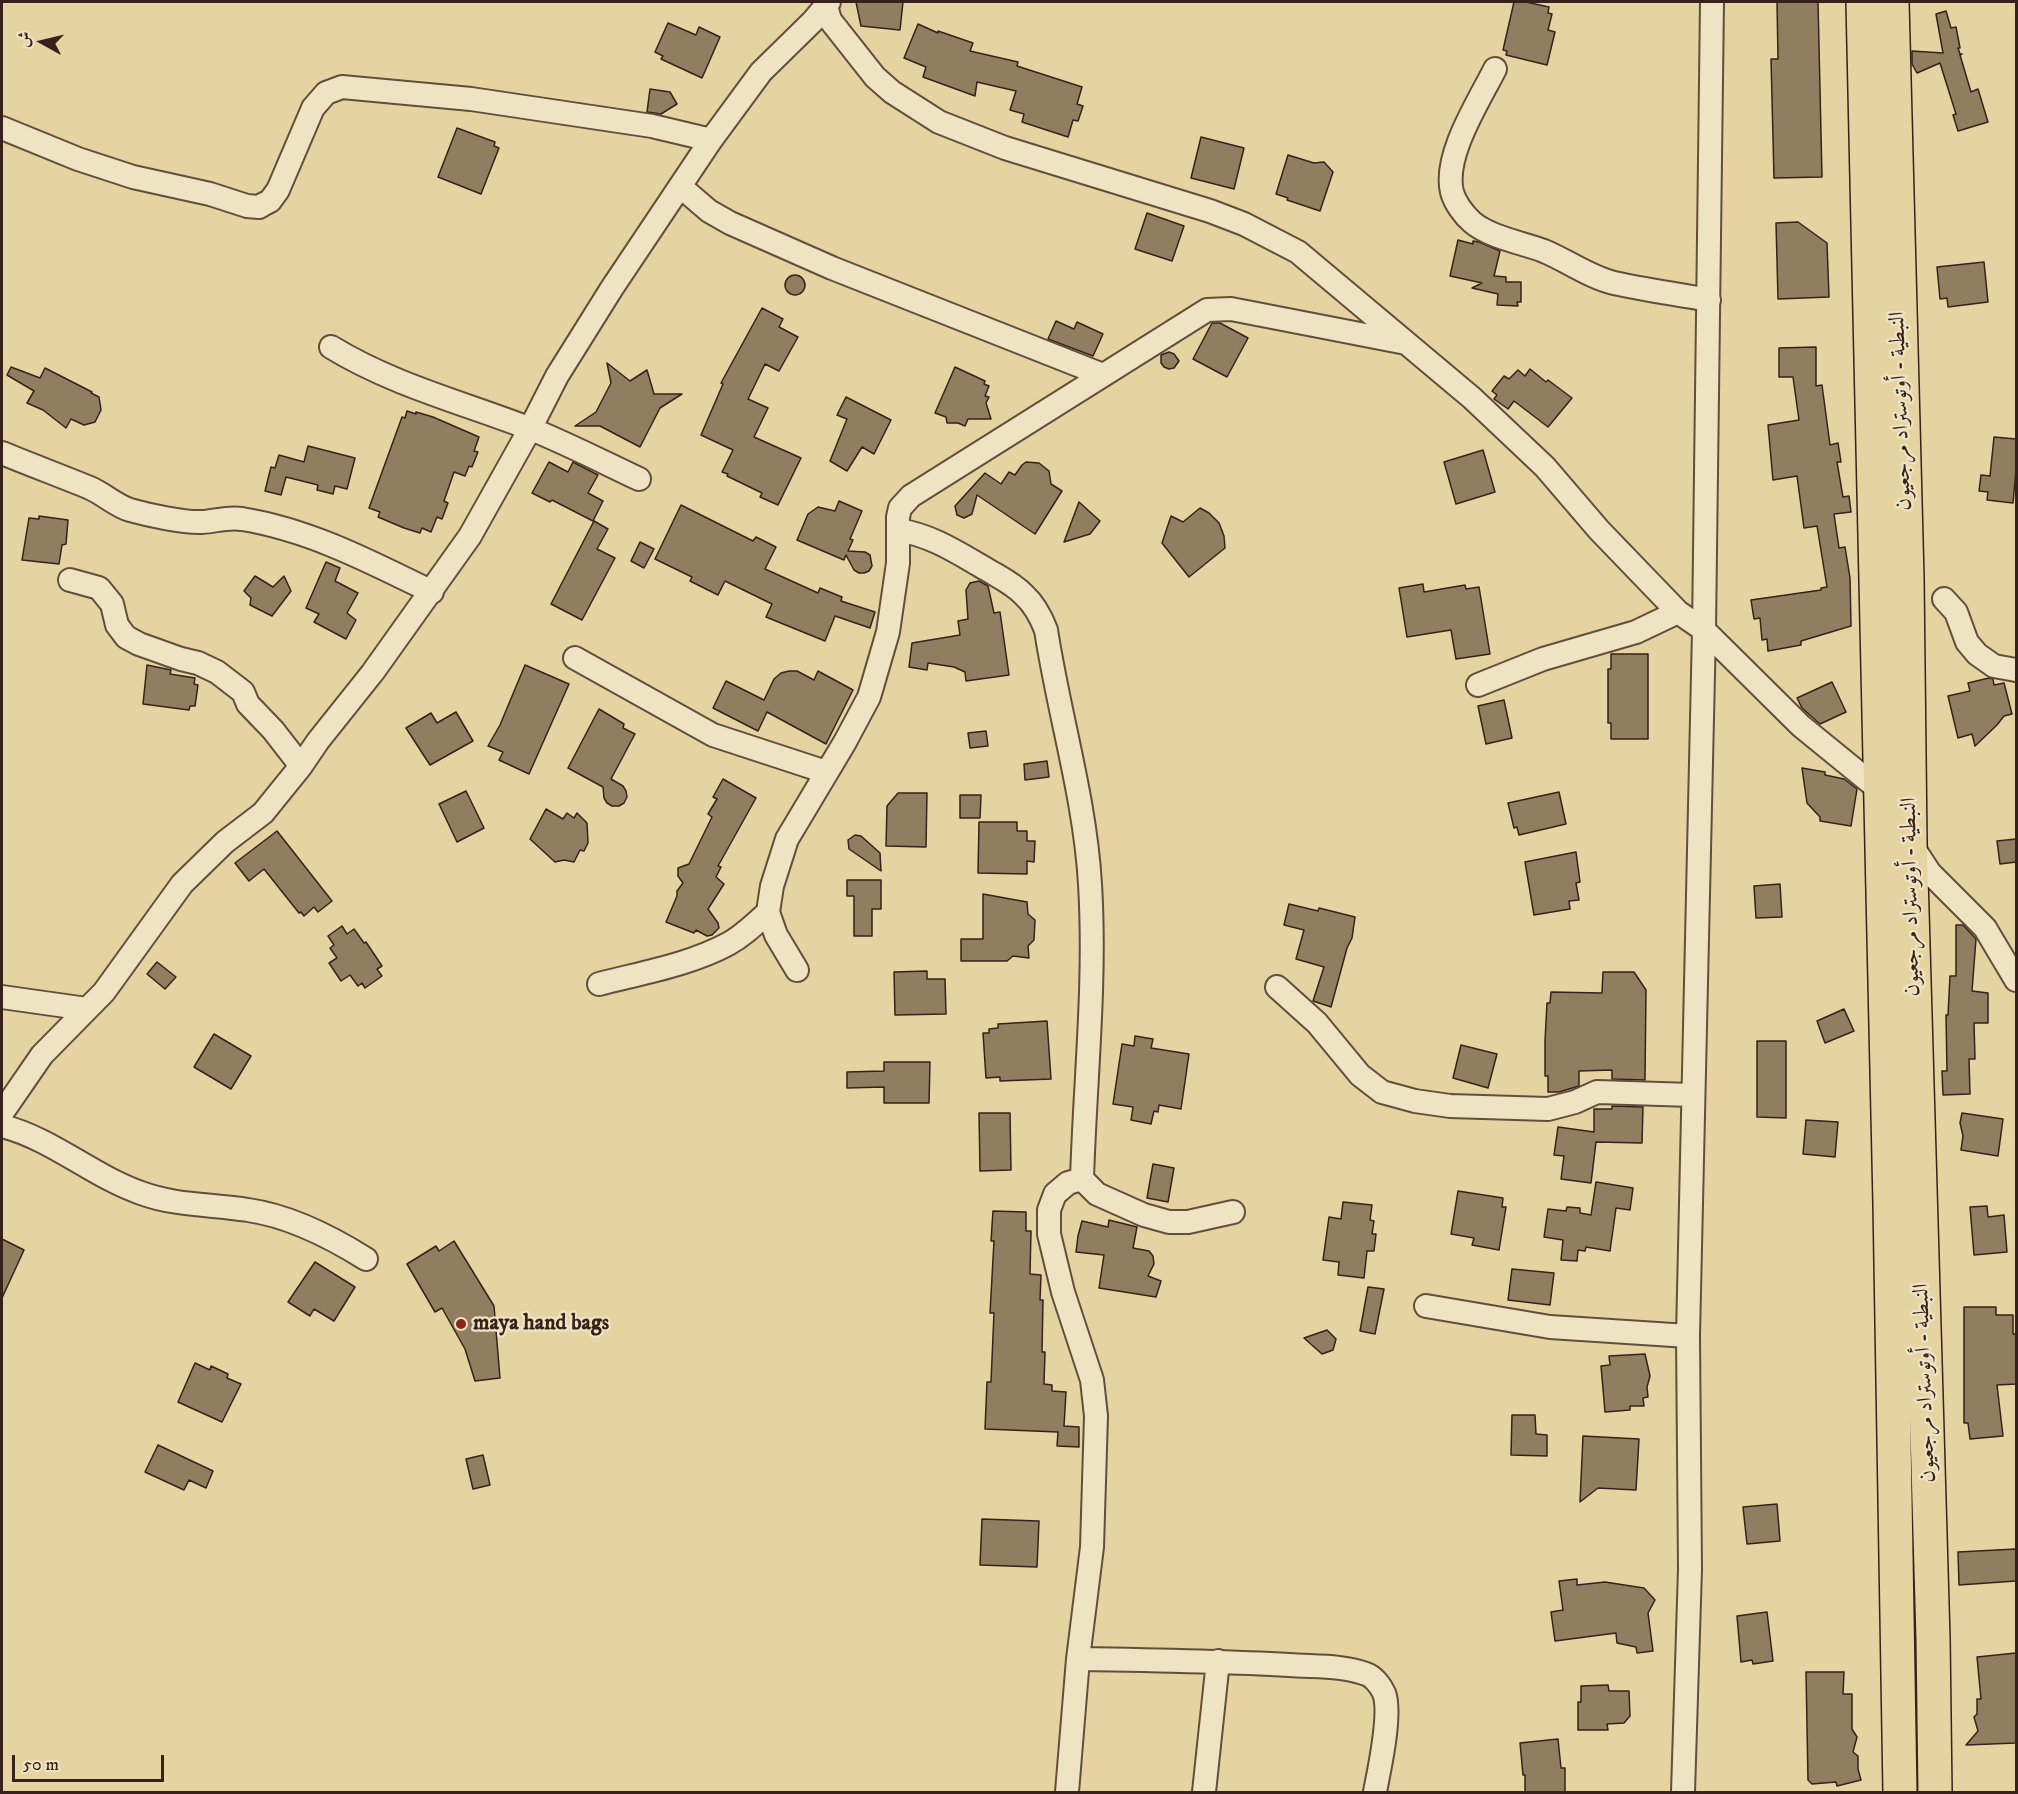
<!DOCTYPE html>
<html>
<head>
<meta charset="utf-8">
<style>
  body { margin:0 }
  #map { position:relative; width:2018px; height:1794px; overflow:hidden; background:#e5d4a2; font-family:"IM FELL DW Pica",Amiri,serif }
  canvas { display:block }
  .frame { position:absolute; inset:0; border:3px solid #37211a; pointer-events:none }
  .north { position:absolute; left:12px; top:12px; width:60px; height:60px; -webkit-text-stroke:4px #eee3c3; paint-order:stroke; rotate:278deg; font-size:16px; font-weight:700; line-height:24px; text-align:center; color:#37211a }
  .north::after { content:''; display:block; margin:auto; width:21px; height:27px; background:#37211a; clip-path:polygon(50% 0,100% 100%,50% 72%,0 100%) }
  .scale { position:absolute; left:12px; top:1755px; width:152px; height:27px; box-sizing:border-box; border:3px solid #37211a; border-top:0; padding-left:8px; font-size:18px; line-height:21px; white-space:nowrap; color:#37211a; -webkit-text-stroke:4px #eee3c3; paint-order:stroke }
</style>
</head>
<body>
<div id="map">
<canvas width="2018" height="1794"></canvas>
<div class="frame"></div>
<div class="north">ش</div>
<div class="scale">50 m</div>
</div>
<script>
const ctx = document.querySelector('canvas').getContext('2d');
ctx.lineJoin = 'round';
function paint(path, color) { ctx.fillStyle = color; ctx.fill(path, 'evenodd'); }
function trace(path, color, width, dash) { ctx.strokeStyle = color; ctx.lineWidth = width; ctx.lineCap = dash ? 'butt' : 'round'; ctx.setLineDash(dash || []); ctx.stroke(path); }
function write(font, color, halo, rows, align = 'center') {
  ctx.font = font + ' "IM FELL DW Pica",Amiri,serif'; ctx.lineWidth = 4.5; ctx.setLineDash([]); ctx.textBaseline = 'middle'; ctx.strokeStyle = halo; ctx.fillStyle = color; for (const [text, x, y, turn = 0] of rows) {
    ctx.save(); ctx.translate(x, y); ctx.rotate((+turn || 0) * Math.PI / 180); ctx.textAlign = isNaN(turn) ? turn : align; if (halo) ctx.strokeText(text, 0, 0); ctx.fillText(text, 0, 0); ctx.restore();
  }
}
const building = new Path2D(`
  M856 2H903L900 30 861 26Z
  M1514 2H1526L1549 7 1548 13 1552 14 1548 30 1555 32 1547 65 1506 55 1507 51 1503 50Z
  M1777 2H1818L1822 177 1774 178 1771 59H1778Z
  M1946 11 1951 28 1956 27 1960 48H1958L1960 54H1962L1960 55 1971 92 1978 89 1988 122 1958 131 1953 115 1956 114 1940 63 1917 73 1912 64V51L1943 53 1936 14Z
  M668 23 696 35 699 27 720 37 702 78 661 59 663 56 655 52Z
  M918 24 938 33V31L973 43 970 51 1018 62 1017 66 1082 87 1077 104 1083 106 1078 121 1073 120 1068 137 1022 122 1024 114 1010 110 1016 91 977 82 975 96 923 77 926 67 904 58Z
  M650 89 670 92 677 104 661 114 647 112Z
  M457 128 495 142 494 146 499 148 481 194 438 177Z
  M1201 137 1244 148 1234 189 1191 178Z
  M1288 155 1314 163 1324 162 1333 172 1320 211 1287 200 1288 198 1276 194Z
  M1147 213 1184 226 1172 261 1135 249Z
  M1798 222 1827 243 1829 297 1778 299 1776 223Z
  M1458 240 1473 244V241L1479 242 1500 251 1494 276 1506 277V282H1521V302H1517L1518 306 1497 305 1498 294 1472 288 1482 283 1450 276Z
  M1984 262 1988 302 1948 307 1947 298 1940 299 1937 267Z
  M785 285a10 10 0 1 1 20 0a10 10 0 1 1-20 0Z
  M762 308 783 319 779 327 798 337 779 371 765 364 748 399 768 408 754 437 801 458 778 505 760 497 762 493 727 476 728 474 722 472 733 450 701 435 723 384 721 383Z
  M1056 321 1074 329 1077 322 1103 334 1093 356 1048 339Z
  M1212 323H1220L1248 338 1227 377 1193 359Z
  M1816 347V386L1822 385 1830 445 1838 443 1841 462H1837L1843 497 1849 496 1851 512 1834 514 1839 548 1845 547 1850 578 1851 626 1801 641V645L1768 651 1767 639 1762 640 1760 618 1754 619 1751 600 1821 590V588L1827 587 1817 526 1804 528 1797 476 1773 480 1768 425 1799 420 1793 377H1779V348Z
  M1169 352 1174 354 1179 361 1174 368 1169 369 1164 367 1161 363V355Z
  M607 363 630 381 647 370 654 394H682L660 408 640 447 600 426H575L596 412 611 383Z
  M11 367 40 378 45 368 92 392 91 393 99 397 101 410 95 422 84 425 71 419 66 428 43 410 27 403 34 391 7 375Z
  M955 367 985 381 984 384 989 386 985 396 989 397 986 403 991 419H968L965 426 958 423H947L946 417 935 413Z
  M1530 369 1546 382 1548 380 1572 398 1548 427 1514 401 1508 409 1494 399 1497 395 1492 391 1504 376 1509 379 1518 370 1525 376Z
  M846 397 891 420 874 454 862 447 847 471 830 461 847 419 837 415Z
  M407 411 416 414V412L433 417 479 437 474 451 478 452 472 467 469 466 465 476 454 472 444 501 448 503 442 519 437 517 431 532 422 528 420 533 404 528 378 517 380 512 369 508 402 417 405 418Z
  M1994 437 2016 439V470L2013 503 1987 500 1988 492 1979 491 1981 475 1990 476Z
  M308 446 355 458 347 489 335 486 333 494 317 490 318 485 286 477 281 495 265 491 271 467 275 468 279 455 304 462Z
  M1483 450 1495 492 1456 504 1444 462Z
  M549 462 568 472 573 462 598 475 588 493 603 501 593 521 552 500 550 502 532 493Z
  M1026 462 1039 463 1049 471 1051 484 1062 491 1035 534 977 495 972 514 964 518 957 515 955 506 985 473 1001 484 1009 472 1015 475 1022 465Z
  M839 501 862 511 850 539 853 540 848 551 865 552 870 555 872 566 869 571 864 573H859L854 570 846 555 844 560 797 540 808 514 818 507 835 511Z
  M1079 502 1100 521 1090 534 1064 542Z
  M681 505 753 541 756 537 776 547 765 569 818 593 820 588 842 597 841 601 875 612 870 628 835 616 825 641 766 617 772 604 725 581 718 595 690 581 692 577 655 559Z
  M1200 508 1209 513 1219 523 1224 536 1225 548 1189 577 1162 543 1171 516 1183 522Z
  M39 516 68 520 66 544 62 545 59 564 22 560 29 518 39 519Z
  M594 521 608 529 597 549 615 558 582 620 551 604Z
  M640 542 654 549 644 568 631 561Z
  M326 562 340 568 335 581 358 593 347 613 356 620 346 639 314 622 319 614 306 608Z
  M255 576 273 587 284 576 291 591 272 616 250 605 251 598 244 591Z
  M979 581 988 586 994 613 1000 612 1009 675 966 681 965 672 954 667 928 663 927 670 909 667 912 643 960 635 958 621 968 619 966 590 970 583Z
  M1423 584 1424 592 1465 585 1466 589 1479 587 1490 654 1456 659 1451 630 1407 637 1399 588Z
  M1611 654H1648V739H1611V723H1608V669H1611Z
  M147 665 171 670 170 674 195 678 194 684 198 685 195 706H190L189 710 143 704Z
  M525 665 569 684 529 774 499 760 503 752 488 746 500 725Z
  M789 671H797L814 680 818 671 853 690 826 744 767 712 758 731 713 708 726 681 764 700 774 679 781 673Z
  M1989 678 1993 679 1994 685 2004 683 2012 714 2004 716 1997 725 1975 746 1972 734 1958 738 1948 696 1970 691 1968 683Z
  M1832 682 1846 712 1820 724 1802 708 1797 698Z
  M1504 700 1512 738 1486 744 1478 706Z
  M599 709 624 724 623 728 635 734 611 779 623 786 626 791 627 797 624 803 619 806H612L607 803 604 798 603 787 568 768Z
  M456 712 473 741 430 765 406 728 431 713 437 723Z
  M986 731 988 746 970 748 968 733Z
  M1047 761 1049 777 1025 780 1024 764Z
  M1802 768 1825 772V775L1844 779 1857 789 1851 826 1820 821V817L1807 803Z
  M723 779 756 798 718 866 721 867 716 877 724 884 708 909 718 923 719 928 712 935 707 936 696 930 694 933 666 922 677 896V891L683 883 678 876V868L689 864 712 817 708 814 717 799 713 797Z
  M466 791 484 828 457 842 439 804Z
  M1559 792 1566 824 1519 835 1517 827 1514 828 1508 803Z
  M898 793H927L926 847 886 846 887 806Z
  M960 795H981L980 818H960Z
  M546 809 563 819 567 813 574 818 577 813 587 823 588 843 584 851 580 850 574 862 564 860 555 862 530 839Z
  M979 822H1017V831H1027V841H1035L1034 862 1027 861V874L978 873Z
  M277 831 332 901 318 912 314 907 304 916 301 912 299 913 264 869 249 881 235 863Z
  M855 835 861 836 880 853 881 871 849 849 848 840Z
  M2016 839V862L2000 864 1997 841Z
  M1576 852 1580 882 1576 883 1579 900 1569 901 1570 909 1534 915 1525 862Z
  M847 880H881V909H872V936H854V896H847Z
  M1780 884 1782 917 1756 918 1754 886Z
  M983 894 1027 902 1028 914 1035 920 1034 940 1028 946 1029 958 1013 956 1007 961H961V939H983Z
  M1289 904 1318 911 1319 908 1355 917 1352 938 1347 948 1331 1007 1313 1001 1324 967 1296 959 1304 930 1284 925Z
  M1956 925H1963L1976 939 1972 991 1988 993V1023H1974L1975 1059H1969L1970 1094 1943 1095 1942 1071H1947L1946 1015H1948L1950 976H1956Z
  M342 926 347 934 354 929 364 943 366 942 382 966 377 969 382 976 365 988 362 983 358 986 350 975 341 981 329 963 337 958 330 948 334 945 328 936Z
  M157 962 176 977 165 989 147 974Z
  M927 971V979H945L946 1014 895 1015 894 972Z
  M1603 972H1634L1646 990 1645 1080 1612 1079V1070L1579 1071V1086L1559 1092H1548V1076H1545V1041L1547 1003H1550L1551 992 1602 993Z
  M1844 1009 1854 1031 1825 1043 1817 1021Z
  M1047 1021 1051 1079 1000 1081V1077L986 1078 983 1033H989V1029L998 1028V1024Z
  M214 1034 251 1056 231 1089 194 1067Z
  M1135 1036 1153 1039 1151 1048 1189 1054 1181 1109 1159 1105 1158 1112 1154 1111 1151 1124 1131 1120 1133 1107 1113 1104 1122 1044 1134 1046Z
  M1757 1041H1786V1118L1757 1117Z
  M1461 1045 1497 1054 1488 1088 1453 1078Z
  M884 1062H930L929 1103H884V1087L847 1088V1072L884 1071Z
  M1612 1106 1643 1107 1642 1143 1596 1142 1591 1183 1561 1179 1564 1156 1554 1155 1558 1127 1594 1132V1109H1612Z
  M979 1113H1010L1011 1170 980 1171Z
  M1962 1113 2003 1119 1998 1156 1961 1150 1963 1136 1960 1123Z
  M1806 1120 1838 1122 1835 1157 1803 1154Z
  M1153 1164 1174 1168 1168 1202 1147 1198Z
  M1596 1182 1633 1188 1630 1210 1616 1208 1610 1251 1586 1247 1585 1251 1578 1250 1577 1261 1561 1260 1563 1240 1544 1237 1548 1209 1566 1211 1567 1207 1580 1208V1213L1591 1215Z
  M1458 1191 1503 1198 1502 1207H1506L1499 1250 1472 1245 1474 1238 1451 1234Z
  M1343 1202 1372 1205 1370 1220 1374 1221 1372 1234H1376L1374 1251H1367L1364 1278 1338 1275 1339 1262 1323 1260 1329 1217 1341 1219Z
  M1987 1206 1988 1217 2004 1215 2007 1252 1974 1255 1970 1207Z
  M993 1211 1026 1212V1231H1031L1030 1274 1041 1275 1040 1300H1043L1042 1352H1045L1044 1384 1052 1385V1391L1066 1392 1064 1426 1079 1427V1447L1057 1446 1058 1432 985 1429 987 1382H991L994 1313H990L994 1241H991Z
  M1109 1220 1137 1227 1133 1248 1149 1251 1153 1256 1154 1264 1148 1276 1161 1281 1156 1297 1099 1288 1104 1255 1076 1252 1078 1236 1082 1221 1108 1227Z
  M2 1239 24 1250 2 1298Z
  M454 1241 494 1306 500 1378 475 1381 465 1349 442 1308 435 1312 407 1264 436 1246 439 1251Z
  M315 1262 355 1287 334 1321 314 1309 310 1316 288 1302Z
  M1512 1269 1554 1273 1550 1305 1508 1300Z
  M1368 1287 1384 1289 1375 1334 1360 1331Z
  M1964 1307H1996V1315H2013V1334H2016V1384L1997 1385 2003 1436 1970 1439 1968 1423H1964Z
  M1327 1330 1336 1339 1333 1350 1322 1354 1304 1338Z
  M1645 1354 1650 1376 1647 1387 1648 1397 1643 1398 1644 1406H1630V1410L1605 1412 1601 1366 1610 1365 1609 1356Z
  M195 1363 210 1370 211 1366 228 1374 227 1378 241 1384 222 1422 178 1402Z
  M1512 1415H1535L1536 1434 1547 1435V1456L1511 1455Z
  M1583 1436 1639 1439 1636 1490 1598 1488 1580 1502Z
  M158 1445 213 1471 206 1488 189 1480 184 1490 145 1472Z
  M483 1455 490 1485 473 1489 466 1459Z
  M1777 1504 1780 1541 1747 1544 1743 1507Z
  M982 1519 1039 1521 1037 1567 980 1565Z
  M2016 1549V1581L1959 1585 1958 1552Z
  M1577 1579V1585L1605 1582 1644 1588 1655 1600 1648 1613 1653 1651 1637 1653 1636 1647 1617 1643 1616 1633 1555 1641 1551 1612 1563 1610 1559 1581Z
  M1767 1612 1773 1661 1753 1664 1752 1660 1741 1662 1737 1616Z
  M2016 1653V1743L1966 1745 1978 1731 1974 1717 1977 1714V1699H1981L1977 1657Z
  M1806 1672H1844L1843 1694H1852V1729L1857 1737 1853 1752 1858 1756V1769L1861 1780 1837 1786 1836 1782 1812 1784 1808 1780Z
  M1608 1685 1609 1691H1629L1630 1716 1624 1723 1607 1724 1608 1730H1578V1702H1581V1686Z
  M1558 1739 1561 1768H1565V1792H1525V1775H1523L1520 1743Z`);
paint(building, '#917e61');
trace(building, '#37211a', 1.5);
const minor = new Path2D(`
  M825 2 830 20 875 77 892 92 939 122 1005 148 1210 211 1244 224 1298 252 1472 398 1545 467 1599 530 1678 612 1704 630 1801 726 1882 792
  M1495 69C1479 101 1443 156 1452 192 1455 203 1464 215 1472 222 1489 237 1523 243 1544 251 1566 260 1591 278 1614 283 1645 290 1677 294 1709 300
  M2 128 78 159 133 177 210 194 247 206 259 207 264 204 270 201 278 190 313 108 326 93 342 87 471 99 652 126 711 140
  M681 187 709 211 730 223 832 268 1103 375
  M331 347C393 385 464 403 531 429 568 444 603 462 639 479
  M2 453C31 465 61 476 90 488 104 494 116 506 130 510 148 515 184 523 202 522 216 521 227 517 242 519 310 530 371 562 432 592
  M898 530C931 535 958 553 986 569 999 577 1014 584 1024 595 1034 604 1041 617 1046 630 1059 715 1085 798 1090 884 1096 983 1085 1081 1082 1179L1097 1194 1144 1215 1169 1222H1188L1233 1212
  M70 580 99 588 112 604 117 625 126 637 139 644 181 659 198 663 217 672 243 692 248 704 273 730 301 766
  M1944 599 1956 612 1967 642 1977 654 1994 666 2016 670
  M575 658 713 735 826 772
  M1478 685 1543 659 1636 632 1678 612
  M1911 844 1930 873 1985 928 2016 980
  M797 970 776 935 768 912 772 886 787 839 845 742 869 697 888 632 898 563V517L900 508 911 496 1207 310 1231 309 1406 343
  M599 984C641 973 689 965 728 944 743 936 755 924 768 912
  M1277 987 1317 1023 1360 1075 1382 1092 1415 1101 1450 1106 1548 1109 1575 1102 1597 1092 1692 1095
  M2 997 87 1009
  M2 1113 42 1055 104 992 182 884 225 842 263 813 301 766 318 741 373 672 470 536 530 429 557 376 612 288 711 140 761 72 813 21 829 2
  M2 1126C53 1139 92 1176 141 1193 176 1206 212 1204 248 1210 290 1216 331 1237 366 1259
  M1082 1179 1068 1183 1055 1194 1049 1210V1234L1063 1292 1092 1380 1096 1416 1092 1547 1078 1659C1148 1660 1218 1661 1289 1665 1313 1667 1343 1665 1366 1674 1373 1676 1381 1686 1384 1693 1392 1714 1379 1770 1375 1792
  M1426 1306 1550 1327 1688 1336
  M1067 1792 1078 1659
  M1204 1792 1218 1661
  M1683 1792 1690 1569 1688 1336 1704 630 1712 2`);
const highway = new Path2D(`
  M1863 2 1890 1204 1900 1792
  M1892 2 1907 578 1910 842 1933 1638 1935 1792`);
trace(minor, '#624e3c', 26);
trace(highway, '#37211a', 36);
trace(minor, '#eee3c3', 22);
trace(highway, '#e5d4a2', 33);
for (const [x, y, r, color] of [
  [461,1324,6,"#8f2418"]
]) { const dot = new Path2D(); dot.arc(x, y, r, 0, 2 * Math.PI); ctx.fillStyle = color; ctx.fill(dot); trace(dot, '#eee3c3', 2); }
write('22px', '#37211a', '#eee3c3', [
  ["النبطية - أوتوستراد مرجعيون",1902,411,-92],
  ["النبطية - أوتوستراد مرجعيون",1912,897,-91],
  ["النبطية - أوتوستراد مرجعيون",1926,1383,-92]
]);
write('bold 22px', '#37211a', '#eee3c3', [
  ["maya hand bags",473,1324]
], 'left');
</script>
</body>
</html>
